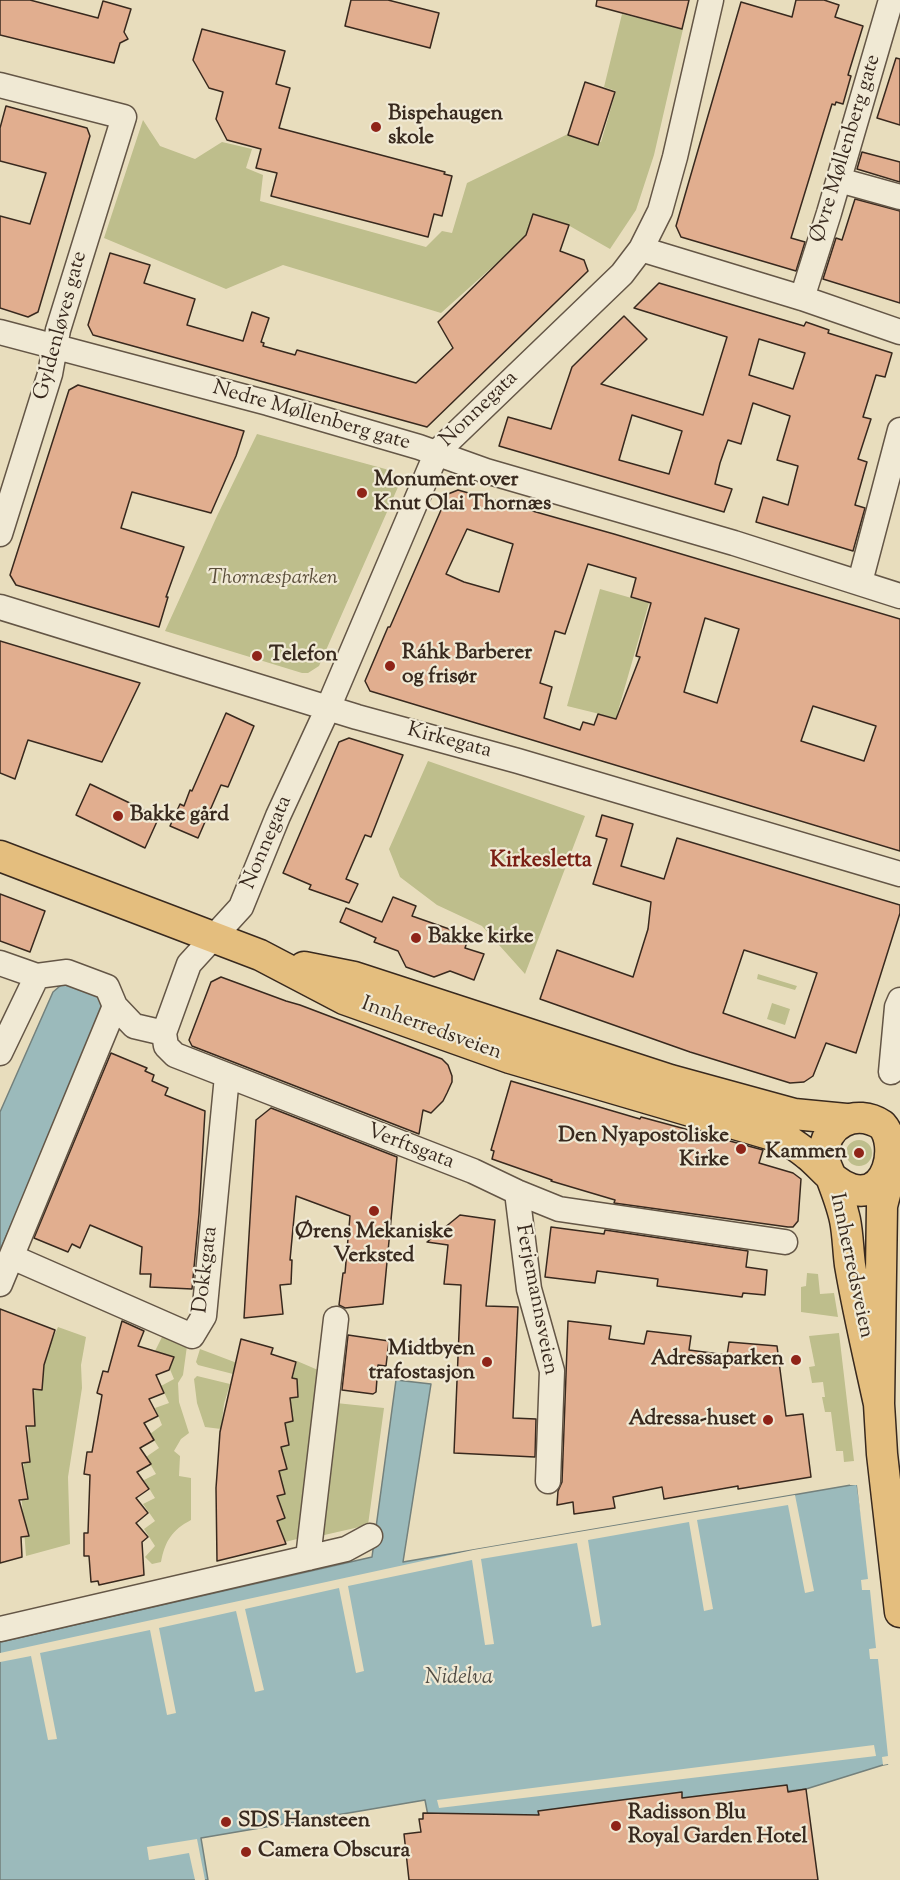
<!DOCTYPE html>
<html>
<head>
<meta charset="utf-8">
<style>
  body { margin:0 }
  canvas { display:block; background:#e8ddbd }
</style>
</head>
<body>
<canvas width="900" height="1880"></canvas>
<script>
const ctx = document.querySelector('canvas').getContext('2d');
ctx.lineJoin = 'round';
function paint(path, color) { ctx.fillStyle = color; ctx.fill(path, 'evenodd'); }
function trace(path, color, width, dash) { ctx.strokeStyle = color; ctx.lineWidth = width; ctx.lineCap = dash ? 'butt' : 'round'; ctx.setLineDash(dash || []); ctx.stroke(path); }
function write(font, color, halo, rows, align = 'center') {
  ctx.font = font + ' "Sorts Mill Goudy",serif'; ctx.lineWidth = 4.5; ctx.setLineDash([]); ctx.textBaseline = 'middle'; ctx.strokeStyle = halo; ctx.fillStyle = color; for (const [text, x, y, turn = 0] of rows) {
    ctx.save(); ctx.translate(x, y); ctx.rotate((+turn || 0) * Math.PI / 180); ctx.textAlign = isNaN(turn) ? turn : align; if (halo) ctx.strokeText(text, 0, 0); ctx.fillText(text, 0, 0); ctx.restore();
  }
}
paint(new Path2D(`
  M622 14 683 29 654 155 636 210 610 249 568 225 550 219 542 234 528 235 441 313 283 265 226 289 104 238 143 120 160 146 195 159 222 142 252 149 246 168 263 175 260 201 426 247 442 231 452 233 467 183 570 133 601 142 616 91 604 87Z
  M257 434 389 470 397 480 398 487 319 666 308 673H302L165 631 217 516Z
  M600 589 649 603 616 718 567 706Z
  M428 761 585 816 525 974 482 926 437 905 400 877 389 849Z
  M758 974 797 986 795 990 757 979Z
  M772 1003 790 1009 785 1025 767 1019Z
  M846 1153a13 13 0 1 1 26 0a13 13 0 1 1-26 0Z
  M807 1273 818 1274 820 1294 834 1293 838 1317 801 1312V1287L806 1286Z
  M58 1327 86 1337 81 1365 82 1388 68 1477 70 1544 26 1556 21 1490 29 1420 38 1371Z
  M839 1333 854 1461 844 1462 843 1451H836L831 1412H825L822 1397H825L823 1382 812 1383 809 1367 815 1366 809 1336Z
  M165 1336 187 1346 183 1375 178 1383 179 1402 189 1433 181 1439 174 1451 180 1456 179 1476 191 1478V1520C172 1530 165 1541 161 1562L152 1564 145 1557 155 1546 144 1529 155 1521 143 1504 155 1498 144 1480 156 1474 146 1457 159 1448 150 1434 162 1425 155 1408 169 1403 161 1386 174 1379 169 1367 153 1355 162 1337Z
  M200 1349 237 1363 233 1374 198 1365 196 1362Z
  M297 1361 318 1370 301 1538 277 1544 275 1493 286 1406Z
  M197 1376 230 1384 224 1404 221 1429 205 1427 197 1403 194 1379Z
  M336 1403 384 1408 368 1525 320 1536Z`), '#bebe8c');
const water = new Path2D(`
  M67 980 101 997 102 1019 0 1250V1112L53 992Z
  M396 1380 431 1384 403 1562 857 1484 900 1762 883 1765 806 1789 514 1823 429 1821 425 1800 201 1838 208 1880H0V1642L372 1557Z`);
paint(water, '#9bbabb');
trace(water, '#73807c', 1.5);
paint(new Path2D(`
  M900 1477V1765L889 1767 888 1764 883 1765 882 1757 888 1756 878 1659H870L869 1649 876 1648 870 1590H862L861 1580 868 1579 857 1485H850L849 1482Z
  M795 1495 814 1591 805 1593 788 1505 697 1520 713 1609 704 1611 689 1522 588 1540 601 1625 592 1627 577 1543 481 1559 494 1644 485 1645 472 1560 348 1586 364 1671 356 1673 339 1588 245 1609 264 1690 255 1692 236 1611 159 1628 176 1713 167 1715 150 1630 40 1653 57 1739 48 1740 31 1656 0 1662V1653L473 1550Z
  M874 1745 876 1756 439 1808 437 1800Z
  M197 1839 205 1880H195L189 1853 149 1860 147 1847Z`), '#e8ddbd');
const building = new Path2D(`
  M0 0H30L98 18 103 1 131 9 124 32 128 39 120 43 114 63 0 35Z
  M351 0H388L439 13 430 48 345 26Z
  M597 0H689L682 29 596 6Z
  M796 0H824L839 5 835 17 863 26 848 75 851 76 843 104 836 102 835 105 832 104 791 238 805 242 796 271 681 237 676 226 741 2 792 17Z
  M202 29 285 51 276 84 290 88 279 128 445 172 444 174 452 176 442 216 434 214 428 237 271 196 277 173 256 168 261 149 227 140 216 119 223 92 209 88 193 60Z
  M896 58 900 59V125L877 118Z
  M585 82 615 92 598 145 568 135Z
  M6 106 87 128 90 136 38 312 28 317 0 308V216L30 224 46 173 0 161V128Z
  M862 152 900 162V182L857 169Z
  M855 199 900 211V303L823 279 836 238 842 240Z
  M533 214 569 225 560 251 584 260 588 271 427 427 93 335 88 325 110 253 150 265 144 283 195 299 187 325 243 341 252 312 269 318 261 342 264 343 263 346 295 355 297 350 416 383 453 348 438 322 526 235Z
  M659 283 804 326 806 322 829 330 828 333 892 353 885 377 876 375 863 417 871 419 858 459 867 462 855 505 865 508 853 551 756 522 763 497 788 505 798 466 777 460 790 416 753 403 741 444 728 440 720 463 715 484 732 489 724 512 499 446 508 417 551 429 572 367 624 316 647 339 601 384 703 415 727 337 634 308ZM759 339 805 353 793 389 749 375ZM632 415 682 431 669 474 619 460Z
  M78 385 244 431 236 456 211 513 132 492 121 528 184 547 166 597H168L159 627 16 585 10 575 69 390Z
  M458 490 614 534 900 619V851L370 691 365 681 388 627H390L448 494ZM467 529 513 544 499 592 464 582 446 574ZM588 564 636 578 631 597 651 603 636 656 640 657 616 719 598 714 594 725 583 722 580 730 544 718 552 687 540 683 555 631 565 634ZM705 618 739 629 717 703 684 692ZM813 706 876 726 864 761 801 741Z
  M0 641 140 683 102 762 28 740 15 779 0 773Z
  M226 713 254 726 228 787 221 785 198 838 170 826 180 804 184 806 190 790 192 791Z
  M349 738 403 755 371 837 365 835 346 879 358 884 349 903 309 889 311 885 283 873 339 742Z
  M90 784 159 817 145 848 76 815Z
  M602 815 633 824 621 866 664 879 677 838 900 905V913L856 1053 826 1043 813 1076 804 1082 790 1083 690 1052 540 999 557 950 633 977 648 929 651 902 593 884 607 839 596 836ZM744 950 817 973 795 1038 723 1013Z
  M0 894 45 911 30 952 0 941Z
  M393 897 416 906 412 916 452 930 457 939 467 942 465 948 484 954 474 980 450 971 434 977 406 967 398 951 374 942 376 938 340 922 346 908 382 922Z
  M221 977 286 1001 300 1005 442 1059 448 1065 452 1076V1082L447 1093 443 1101 431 1113 423 1110 419 1134 192 1046 189 1040 211 982Z
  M111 1053 147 1068 145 1071 154 1075 152 1081 168 1088 165 1095 205 1111 199 1214 192 1289 150 1287 151 1274H140L142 1247 90 1225 80 1248 72 1244 68 1252 34 1238Z
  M511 1081 640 1119 641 1117 763 1150 759 1163 793 1173 801 1179 798 1221 793 1227H788L614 1203 615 1200 551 1181 552 1180 492 1159 494 1151 491 1150Z
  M271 1108 397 1157 383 1304 345 1308 339 1305 343 1273H345L350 1216 296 1196 290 1260H292L291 1284 280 1285 283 1314 244 1318 256 1120Z
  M460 1215 495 1220 486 1306 518 1307 513 1418 536 1419 535 1457 454 1453 461 1285 444 1284 448 1245 427 1242Z
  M551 1227 604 1234 605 1230 748 1251 746 1267 767 1270 765 1295 743 1293 742 1297 657 1286 658 1279 597 1271 595 1283 545 1277Z
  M0 1309 55 1330 44 1365 42 1390 33 1389 35 1426H26L30 1462 22 1463 28 1499 19 1500 29 1536 21 1537 22 1557 0 1563Z
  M122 1321 144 1331 138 1346 174 1357 169 1370 156 1375 164 1393 149 1399 158 1416 144 1423 154 1440 140 1448 151 1464 137 1472 149 1489 136 1498 148 1513 136 1523 148 1537 142 1542 144 1575 99 1585 98 1581 91 1582 89 1556H84V1533H88L90 1475 84 1474 87 1452H92L102 1395 97 1393 103 1371 108 1372Z
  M568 1321 611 1326 609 1339 644 1344 647 1331 691 1336 689 1350 727 1355 729 1342 777 1346 786 1416 803 1414 811 1477 738 1489V1486L664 1499 662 1487 613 1497 615 1508 574 1514 573 1502 557 1505 558 1491 562 1482Z
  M348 1335 389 1341 386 1366 378 1365 376 1392 373 1394 342 1390Z
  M241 1339 273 1348 271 1354 296 1362 292 1378 297 1379 298 1397 290 1398 293 1421 285 1423 289 1445 281 1447 287 1469 279 1471 285 1494 277 1496 285 1518 277 1521 286 1544 217 1561 216 1488 220 1432Z
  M787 1785 788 1792 806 1789 818 1880H409L404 1834 421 1832 419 1819H423V1813L539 1815 538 1811 682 1792V1798Z`);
paint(building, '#e1ae8f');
trace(building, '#38291e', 1.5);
const minor = new Path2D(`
  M711 0 675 157 660 211 641 249 622 274 437 452 328 708 278 816 241 907 189 964 164 1033 166 1046 175 1055 473 1171 517 1192 559 1209 785 1242
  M0 85 124 117 58 330 50 374 0 534
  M839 180 900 197
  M641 249 802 298 900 332
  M802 298 829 213 891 0
  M0 332 268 403 419 447 486 471 734 543 900 596
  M860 582 900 430
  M0 607 357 717 518 761 900 874
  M0 963 37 976 67 972 107 987 115 1006 134 1026 164 1033
  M0 1053 37 976
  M891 1072 897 1007 900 1000
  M517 1192 529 1289 552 1371 548 1481
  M12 1257 192 1336 204 1316 227 1076
  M0 1284 115 1006
  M308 1558 336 1319
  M0 1629 346 1549 370 1536`);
const major = new Path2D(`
  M0 856 260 955 344 999 510 1058 786 1139C793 1144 801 1149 808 1155 822 1166 833 1183 851 1189 888 1201 900 1145 882 1125 856 1108 824 1123 824 1155 824 1163 828 1169 831 1177 836 1190 842 1206 845 1220 848 1235 848 1250 850 1265 858 1312 869 1358 879 1404
  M304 967 354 977 670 1080 794 1114 846 1119
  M890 1175 882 1206 879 1404 882 1454 900 1612`);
trace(minor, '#645646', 27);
trace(major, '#38291e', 33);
trace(minor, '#f0e9d4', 24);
trace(major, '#e4be7e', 30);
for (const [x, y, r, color] of [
  [376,127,6,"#8f2418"],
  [362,493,6,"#8f2418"],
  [257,656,6,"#8f2418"],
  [390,666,6,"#8f2418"],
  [118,816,6,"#8f2418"],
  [416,938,6,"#8f2418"],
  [741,1149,6,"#8f2418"],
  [859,1153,6,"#8f2418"],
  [374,1211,6,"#8f2418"],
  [796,1360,6,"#8f2418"],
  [487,1362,6,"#8f2418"],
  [768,1420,6,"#8f2418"],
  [226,1822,6,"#8f2418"],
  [616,1826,6,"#8f2418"],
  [246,1852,6,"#8f2418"]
]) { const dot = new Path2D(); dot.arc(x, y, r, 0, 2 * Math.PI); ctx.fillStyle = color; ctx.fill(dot); trace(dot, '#f0e9d4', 2); }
write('bold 21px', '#38291e', '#f0e9d4', [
  ["Bispehaugen",388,115],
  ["skole",388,139],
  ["Monument over",374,481],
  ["Knut Olai Thornæs",374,505],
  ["Ráhk Barberer",402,654],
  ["og frisør",402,678],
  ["Telefon",269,656],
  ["Bakke gård",130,816],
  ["Bakke kirke",428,938],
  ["Den Nyapostoliske",729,1137,"right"],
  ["Kirke",729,1161,"right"],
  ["Kammen",847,1153,"right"],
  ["Ørens Mekaniske",374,1233,"center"],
  ["Verksted",374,1257,"center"],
  ["Midtbyen",475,1350,"right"],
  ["trafostasjon",475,1374,"right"],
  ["Adressaparken",784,1360,"right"],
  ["Adressa-huset",756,1420,"right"],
  ["Radisson Blu",628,1814],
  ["Royal Garden Hotel",628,1838],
  ["SDS Hansteen",238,1822],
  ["Camera Obscura",258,1852]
], 'left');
write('21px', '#38291e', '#f0e9d4', [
  ["Øvre Møllenberg gate",847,149,-73],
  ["Gyldenløves gate",62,326,-75],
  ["Nonnegata",480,410,-44],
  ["Nedre Møllenberg gate",311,417,16],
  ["Kirkegata",449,742,15],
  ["Nonnegata",268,843,-67],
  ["Innherredsveien",431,1030,20],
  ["Verftsgata",410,1148,21],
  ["Innherredsveien",850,1266,78],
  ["Dokkgata",207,1270,-83],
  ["Ferjemannsveien",535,1300,79]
]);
write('italic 21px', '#5a4e3a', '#f0e9d4', [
  ["Thornæsparken",273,579]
]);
write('bold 22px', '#7a1f14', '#f0e9d4', [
  ["Kirkesletta",541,862]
]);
write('italic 22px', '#514d45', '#f0e9d4', [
  ["Nidelva",459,1679]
]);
</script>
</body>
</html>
